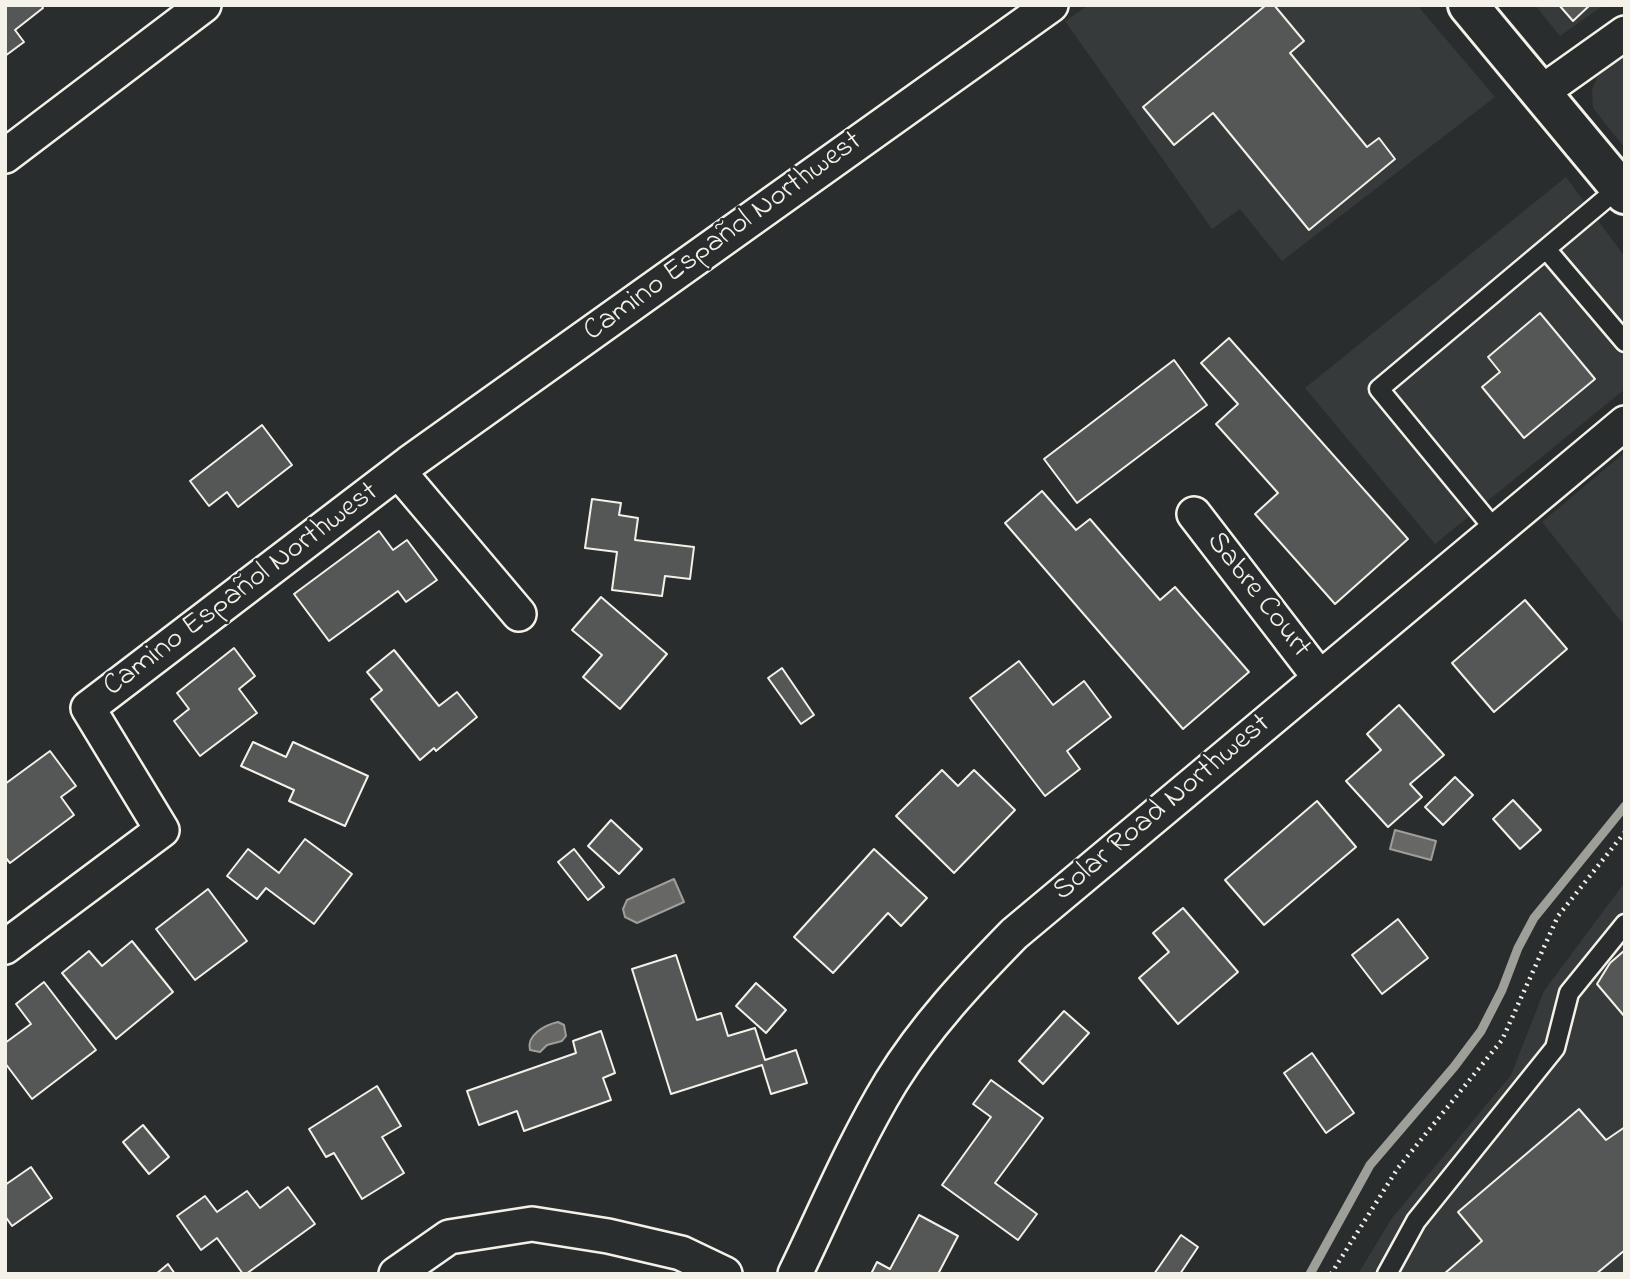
<!DOCTYPE html>
<html>
<head>
<meta charset="utf-8">
<style>
  body { margin:0 }
  #map { position:relative; width:1630px; height:1279px; overflow:hidden; background:#2a2d2e; font-family:"Indie Flower",sans-serif }
  canvas { display:block }
  .frame { position:absolute; inset:0; border:7px solid #f4f1e8; pointer-events:none }
</style>
</head>
<body>
<div id="map">
<canvas width="1630" height="1279"></canvas>
<div class="frame"></div>
</div>
<script>
const ctx = document.querySelector('canvas').getContext('2d');
ctx.lineJoin = 'round';
function paint(path, color) { ctx.fillStyle = color; ctx.fill(path, 'evenodd'); }
function trace(path, color, width, dash) { ctx.strokeStyle = color; ctx.lineWidth = width; ctx.lineCap = dash ? 'butt' : 'round'; ctx.setLineDash(dash || []); ctx.stroke(path); }
function write(font, color, halo, rows, align = 'center') {
  ctx.font = font + ' "Indie Flower",sans-serif'; ctx.lineWidth = 5; ctx.setLineDash([]); ctx.textBaseline = 'middle'; ctx.strokeStyle = halo; ctx.fillStyle = color; for (const [text, x, y, turn = 0] of rows) {
    ctx.save(); ctx.translate(x, y); ctx.rotate((+turn || 0) * Math.PI / 180); ctx.textAlign = isNaN(turn) ? turn : align; if (halo) ctx.strokeText(text, 0, 0); ctx.fillText(text, 0, 0); ctx.restore();
  }
}
paint(new Path2D(`
  M1089 5H1417L1495 97 1282 261 1240 209 1212 229 1065 21Z
  M1535 5H1604L1560 36Z
  M1625 55V148L1593 108 1592 90 1598 75Z
  M1566 177 1625 257V389L1435 544 1305 388Z
  M1625 452V626L1542 522Z
  M1625 882V1274H1358L1392 1218 1511 1075 1544 991Z`), '#373a3a');
const water = new Path2D(`
  M1395 830 1436 841 1431 860 1390 849Z
  M674 879 684 902 637 923 625 917 623 909 627 900Z
  M558 1022 564 1025 566 1036 562 1041 547 1045 540 1052 530 1050C526 1035 545 1025 558 1022Z`);
paint(water, '#676866');
trace(water, '#9f9f9a', 2);
trace(new Path2D(`
  M1310 1274 1370 1165 1454 1067 1481 1031 1502 990 1518 948 1534 918 1625 806`), '#9f9f9a', 9);
const building = new Path2D(`
  M5 5H41L43 8 15 30 24 42 5 56Z
  M1266 5H1274L1304 41 1290 53 1367 147 1379 138 1395 159 1309 230 1213 113 1174 145 1143 107Z
  M1559 5H1590L1573 21Z
  M1540 313 1595 379 1524 438 1482 387 1500 372 1488 357Z
  M1229 338 1408 539 1335 604 1255 514 1278 493 1216 424 1238 404 1201 363Z
  M1174 360 1207 405 1077 503 1044 459Z
  M262 425 292 465 238 507 227 492 209 506 190 481Z
  M1042 491 1076 530 1090 519 1160 600 1175 587 1249 672 1183 729 1005 523Z
  M592 499 621 503 619 515 638 518 635 540 694 547 690 579 665 576 662 596 612 590 617 552 585 548Z
  M379 531 393 550 407 540 437 580 406 602 398 591 329 641 294 594Z
  M601 597 667 654 620 709 583 677 602 655 572 630Z
  M1525 600 1567 649 1494 712 1452 663Z
  M234 648 255 676 239 689 257 713 200 756 174 721 189 709 177 693Z
  M394 650 439 706 457 692 477 717 436 751 434 748 420 760 371 699 382 690 367 672Z
  M1019 661 1053 705 1084 681 1111 717 1067 751 1080 769 1045 796 970 698Z
  M782 668 814 715 801 724 768 678Z
  M1399 705 1444 755 1410 784 1422 797 1388 827 1346 781 1381 750 1367 734Z
  M253 742 286 757 293 742 368 776 345 826 289 801 294 790 241 766Z
  M50 751 76 786 61 797 74 815 10 863 5 857V784Z
  M942 770 958 786 974 770 1015 810 954 873 896 816Z
  M1455 777 1473 795 1443 825 1425 807Z
  M1513 800 1541 830 1520 849 1493 819Z
  M1317 801 1356 847 1264 925 1225 880Z
  M611 820 642 849 619 874 588 846Z
  M305 839 352 874 314 924 266 888 257 899 227 876 248 849 279 873Z
  M574 849 604 887 588 900 558 862Z
  M874 849 927 898 901 926 888 913 833 973 794 937Z
  M208 889 247 941 195 980 156 929Z
  M1183 908 1238 972 1178 1024 1139 978 1169 952 1153 933Z
  M1398 919 1428 958 1382 994 1352 955Z
  M132 941 173 992 116 1039 62 973 89 951 102 966Z
  M1625 950V1017L1597 984 1610 963Z
  M676 955 697 1020 721 1013 728 1036 755 1028 765 1060 796 1050 807 1083 771 1094 762 1065 671 1094 632 969Z
  M44 982 96 1050 32 1099 5 1063V1043L31 1024 16 1004Z
  M756 983 786 1010 766 1033 736 1006Z
  M1064 1011 1089 1033 1043 1084 1019 1061Z
  M601 1031 615 1073 603 1078 611 1100 524 1131 517 1111 479 1125 467 1091 576 1053 573 1041Z
  M1312 1053 1354 1113 1326 1133 1284 1073Z
  M991 1080 1043 1118 995 1183 1037 1214 1018 1240 942 1185 991 1117 973 1104Z
  M377 1086 401 1126 382 1137 404 1173 362 1199 334 1153 326 1157 309 1129Z
  M1579 1109 1606 1140 1625 1127V1250L1596 1274H1444L1482 1241 1458 1212Z
  M143 1125 169 1157 149 1174 123 1142Z
  M31 1167 52 1198 12 1226 5 1216V1185Z
  M288 1187 315 1224 246 1274H243L217 1238 201 1250 177 1216 205 1196 217 1212 247 1191 260 1208Z
  M919 1215 958 1236 938 1274H871L877 1262 890 1269Z
  M1181 1235 1198 1247 1180 1274H1154Z
  M168 1264 175 1274H156Z`);
paint(building, '#555756');
trace(building, '#f4f1e8', 2);
const lane = new Path2D(`
  M1546 249 1625 342
  M1496 531 1379 389 1622 185
  M1387 1274 1416 1221 1555 1048 1569 993 1625 924`);
const street = new Path2D(`
  M1542 92 1625 33
  M5 156 204 5
  M399 472 519 614
  M1194 514 1320 678
  M5 947 162 830 88 708 409 463 1051 5
  M396 1274 449 1237 532 1224 608 1236 681 1253 725 1274
  M795 1274C826 1210 854 1143 891 1082 925 1027 969 980 1014 934L1625 423`);
const secondary = new Path2D(`
  M1468 5 1625 194`);
trace(lane, '#f4f1e8', 23);
trace(street, '#f4f1e8', 38);
trace(secondary, '#f4f1e8', 44);
trace(new Path2D(`
  M1331 1274 1398 1168 1502 1040 1558 916 1625 832`), '#f4f1e8', 4.5, [2, 5]);
trace(lane, '#2a2d2e', 18);
trace(street, '#2a2d2e', 33);
trace(secondary, '#2a2d2e', 38);
write('30px', '#f4f1e8', '#2a2d2e', [
  ["Camino Español Northwest",724,238,-36],
  ["Camino Español Northwest",242,591,-37],
  ["Sabre Court",1257,596,52],
  ["Solar Road Northwest",1163,809,-40]
]);
</script>
</body>
</html>
